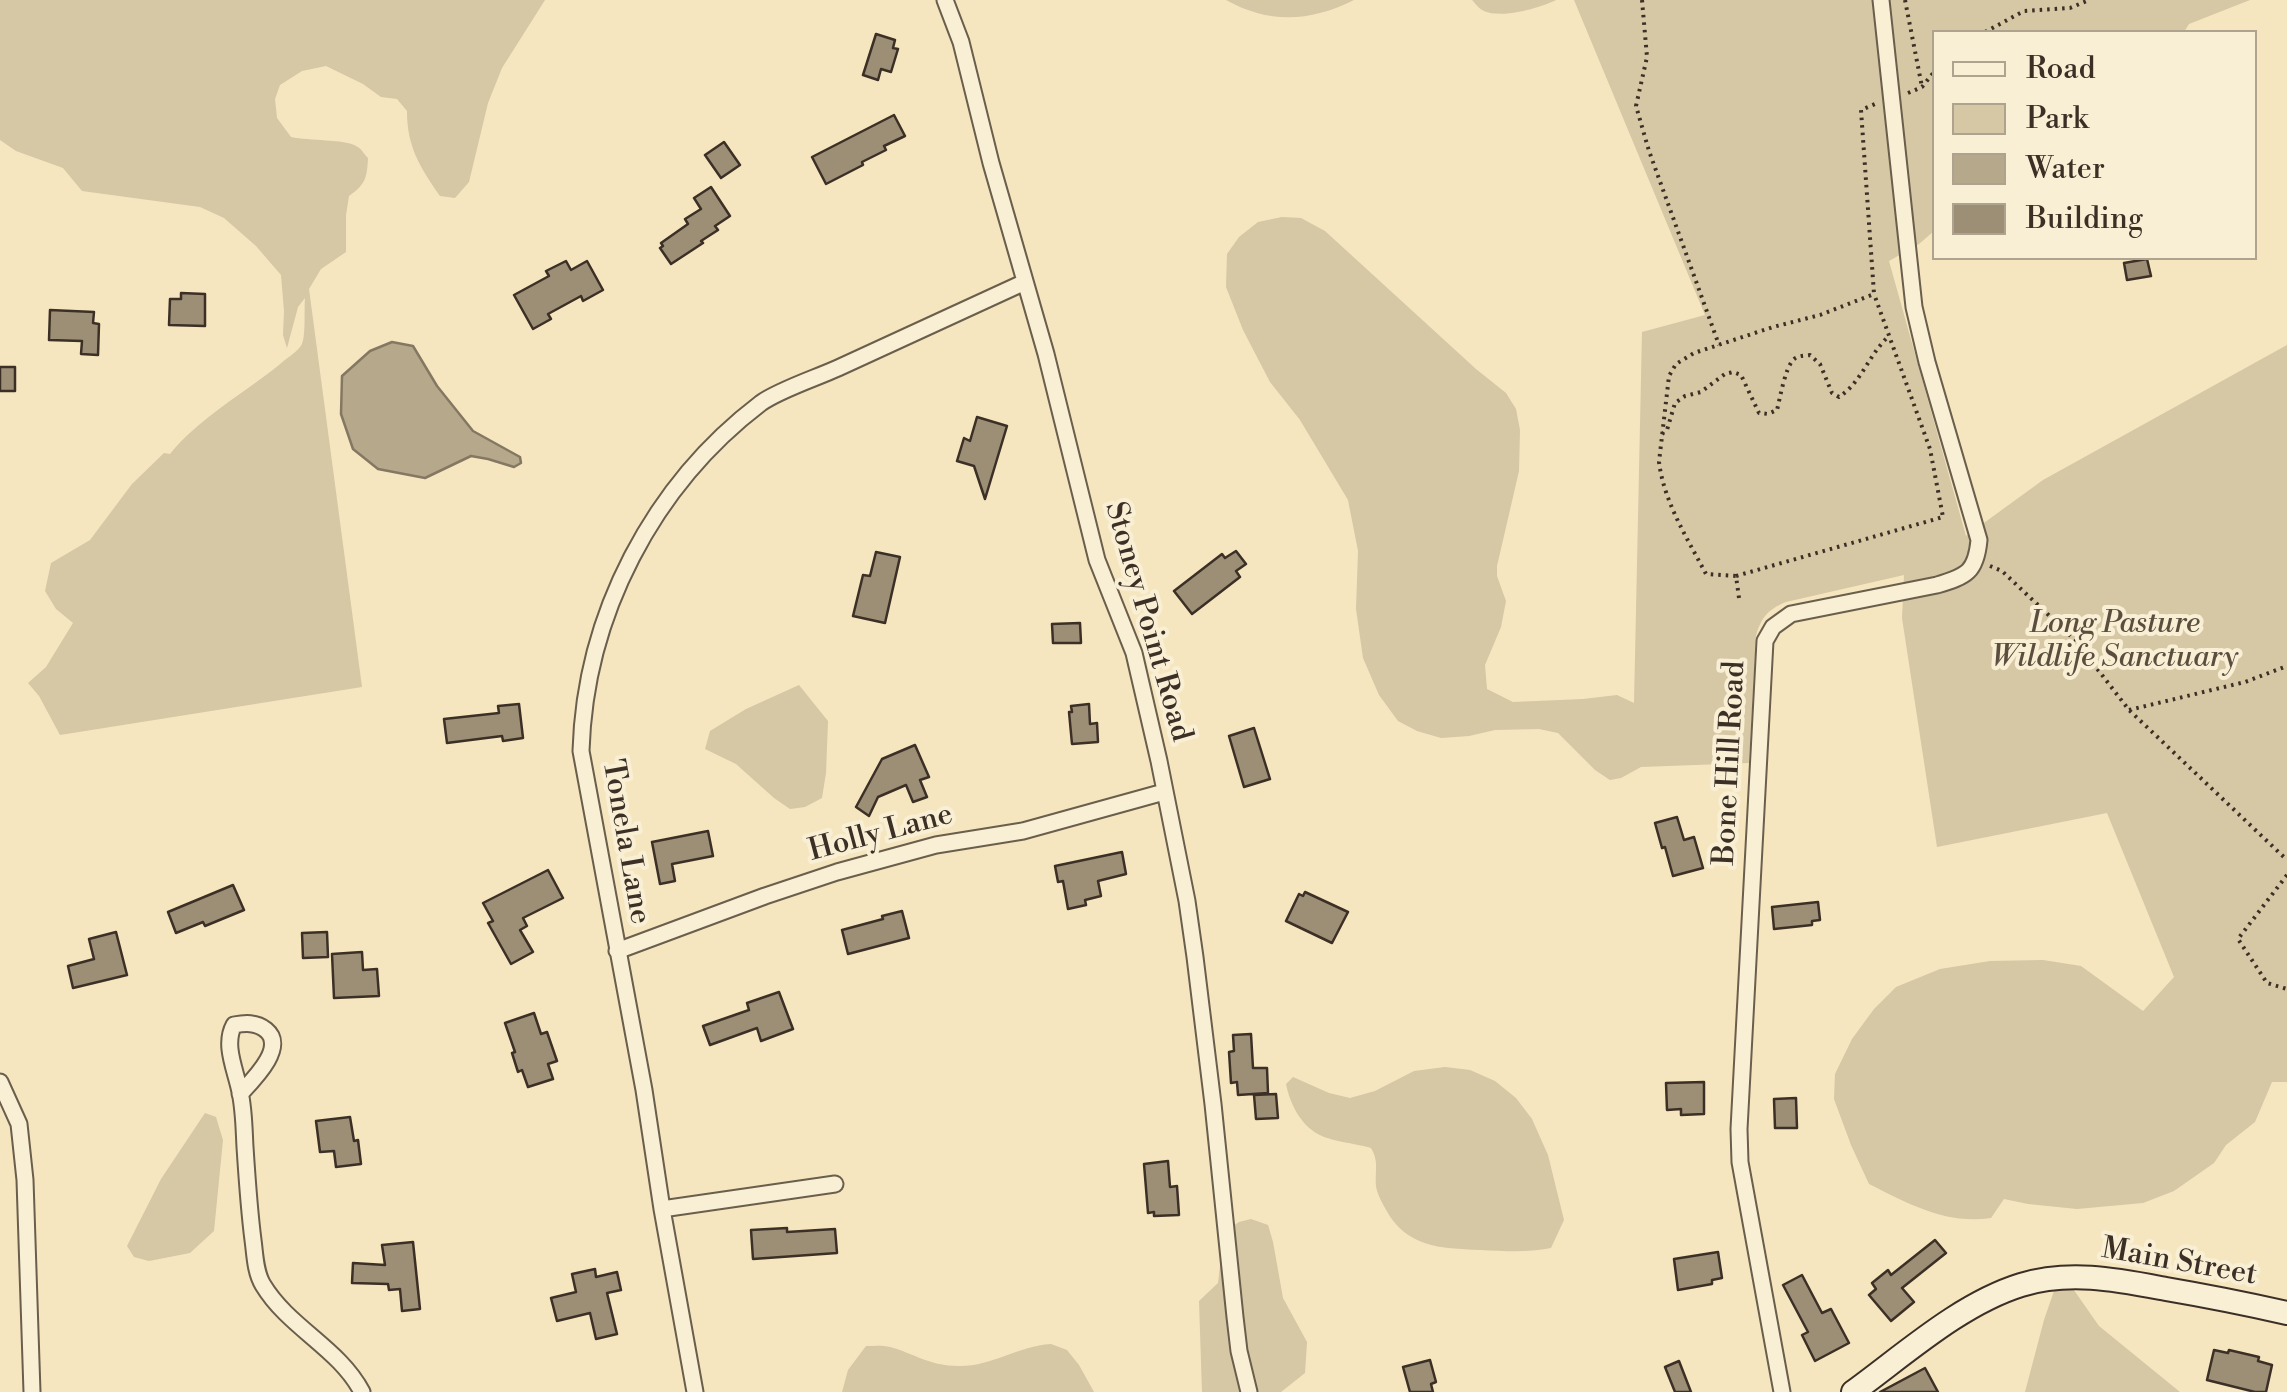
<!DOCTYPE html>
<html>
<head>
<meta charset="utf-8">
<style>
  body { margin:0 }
  #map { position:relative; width:2287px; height:1392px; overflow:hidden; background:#f5e6bf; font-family:"Libre Bodoni",serif }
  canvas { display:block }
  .legend { position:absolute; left:1932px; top:30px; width:325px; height:230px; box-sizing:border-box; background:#f8efd5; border:2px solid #ada38f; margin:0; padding:12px 18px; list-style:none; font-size:30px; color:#3c3026 }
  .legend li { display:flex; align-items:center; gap:20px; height:50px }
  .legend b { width:50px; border:2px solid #ada38f }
</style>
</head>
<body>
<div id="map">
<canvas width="2287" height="1392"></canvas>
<ul class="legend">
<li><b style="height:12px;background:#f8efd5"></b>Road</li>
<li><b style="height:28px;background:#d6c7a5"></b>Park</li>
<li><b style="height:28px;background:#b6a88b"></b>Water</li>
<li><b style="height:28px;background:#9c8f76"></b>Building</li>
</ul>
</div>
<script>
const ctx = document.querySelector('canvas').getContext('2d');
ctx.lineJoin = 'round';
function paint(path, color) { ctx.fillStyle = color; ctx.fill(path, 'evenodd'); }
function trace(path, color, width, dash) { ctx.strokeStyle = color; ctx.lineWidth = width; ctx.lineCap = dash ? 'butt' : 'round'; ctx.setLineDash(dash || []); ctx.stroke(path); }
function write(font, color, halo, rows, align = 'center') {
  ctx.font = font + ' "Libre Bodoni",serif'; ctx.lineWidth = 8; ctx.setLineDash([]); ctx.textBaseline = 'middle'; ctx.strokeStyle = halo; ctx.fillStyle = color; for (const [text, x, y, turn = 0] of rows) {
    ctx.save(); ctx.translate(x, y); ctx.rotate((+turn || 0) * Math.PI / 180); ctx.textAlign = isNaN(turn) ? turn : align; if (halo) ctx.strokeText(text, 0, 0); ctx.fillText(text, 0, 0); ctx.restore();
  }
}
paint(new Path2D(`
  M0 0H545L502 68 488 103 469 182 455 198 440 196C420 167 407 147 407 111L397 99 381 97 363 84 326 66 302 71 280 85 275 99 277 118 291 137C308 141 345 139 356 146 361 148 364 154 368 158 367 177 366 184 349 196L346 215V252L321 269 309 289 362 687 60 735 39 696 28 683 46 667 73 623 56 609 45 591 51 563 90 540 132 484 164 453 170 454C197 420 244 393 279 365 285 359 298 352 302 344 306 335 304 309 305 298L298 307 287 348 283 335 284 311 281 275 256 246 224 218 200 207 82 191 63 168 16 151 0 140Z
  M1226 0H1354C1310 22 1269 24 1226 0Z
  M1472 0H1556C1540 8 1502 19 1484 11 1479 9 1476 4 1472 0Z
  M1574 0H2250L2189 24 2184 32H1934V231L1919 244 1889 261 1966 536 2043 480 2287 345V1082H2272L2255 1122 2226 1145 2214 1163 2174 1191 2143 1203 2077 1209 2028 1204 2004 1199 1991 1218C1946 1225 1907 1203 1869 1184L1851 1145 1834 1099 1835 1074 1852 1039 1874 1009 1896 987 1940 969 1990 961 2043 960 2081 966 2143 1011 2174 977 2107 813 1937 847 1902 618 1904 575 1786 602C1769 609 1761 617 1756 636L1749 763 1641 767 1621 778 1610 780 1595 770 1558 733 1539 729 1495 730 1469 736 1441 738 1417 731 1398 721 1379 695 1363 658 1356 609 1358 551 1348 500 1300 420 1270 382 1243 330 1226 287 1227 254 1239 237 1258 222 1282 217 1301 218 1325 231 1476 369 1506 393 1516 409 1520 430 1519 471 1497 566V576L1506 601 1501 627 1485 665 1487 689 1513 702 1583 699 1617 695 1634 703 1642 332 1705 315Z
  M799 685 828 721 826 773 822 798 805 807 790 809 774 798 736 764 705 749 710 731 746 709Z
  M1445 1067 1470 1070 1495 1081 1516 1098 1532 1119 1548 1155 1564 1220 1551 1248C1526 1253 1506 1251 1480 1250 1440 1248 1406 1248 1385 1208 1381 1201 1377 1193 1376 1186 1375 1171 1379 1161 1371 1148 1358 1144 1332 1141 1322 1136 1301 1127 1290 1104 1286 1084L1293 1077 1329 1093 1350 1098 1375 1091 1414 1071Z
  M205 1113 216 1117 223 1140 214 1231 190 1253 149 1261 134 1257 127 1246 161 1179Z
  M1251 1219 1268 1225 1273 1242 1283 1298 1307 1342 1305 1373 1281 1392H1202L1199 1301 1218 1283 1223 1241 1230 1228 1239 1222Z
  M2069 1283 2099 1326 2180 1392H2025L2044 1320 2055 1288Z
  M1051 1344 1067 1350 1079 1365 1094 1392H842L848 1370 866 1346C874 1346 882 1345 890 1347 915 1354 930 1366 958 1366 991 1367 1018 1346 1051 1344Z`), '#d6c7a5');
const water = new Path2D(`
  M392 342 413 346 437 386 473 431 520 457 521 463 514 467 488 459 471 456 425 478 378 469 353 449 341 414 342 376 370 351Z`);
paint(water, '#b6a88b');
trace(water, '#857863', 2.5);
const building = new Path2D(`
  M876 34 895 40 893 48 898 49 891 72 881 69 878 80 863 75Z
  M894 115 905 136 884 146 886 150 862 162 863 165 826 184 812 157Z
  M724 142 740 165 721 178 705 155Z
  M711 187 730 216 715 226 718 230 701 241 703 243 671 264 660 248 663 246 661 243 688 224 685 219 701 209 694 198Z
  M2147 259 2151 276 2127 280 2124 263Z
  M566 261 571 270 587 261 603 290 583 301 581 296 548 314 551 319 533 329 514 295 549 276 546 271Z
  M181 293 205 294V326L169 325 170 299H181Z
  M50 310 94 312 93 323 99 324 98 355 81 354 82 341 49 340Z
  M0 367H15V391H0Z
  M977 417 1007 426 985 499 974 466 957 461 964 438 970 441Z
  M1236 551 1246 564 1236 571 1240 577 1192 614 1174 591 1222 554 1225 558Z
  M876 552 900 557 885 623 853 616 863 575 870 576Z
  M1080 623 1081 643H1053L1052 624Z
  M519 704 523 738 503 741 502 736 447 743 444 719 499 713 498 706Z
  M1089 704 1090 724 1097 723 1098 742 1072 744 1069 712H1072L1071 706Z
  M1254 728 1270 779 1244 787 1229 736Z
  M915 745 929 777 920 780 927 797 913 802 906 785 878 797 869 816 856 807 882 759Z
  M1677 817 1684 840 1694 837 1703 868 1673 876 1665 847 1662 848 1655 823Z
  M708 831 713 856 672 864 675 881 660 884 652 842Z
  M1122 852 1126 874 1098 881 1101 896 1085 900 1086 905 1068 909 1063 881 1058 882 1055 866Z
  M548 870 563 898 523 918 527 926 520 930 533 952 511 964 488 923 493 921 483 903Z
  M233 885 244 910 205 926 203 922 176 933 168 912Z
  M1305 892 1348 912 1332 943 1286 921 1299 894 1303 896Z
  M1818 902 1820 920 1812 921V925L1774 929 1772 907Z
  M902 911 909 938 848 954 842 930 883 919 882 916Z
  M116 932 127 975 73 988 68 966 94 959 89 939Z
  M327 932 328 957 303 958 302 933Z
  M362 952 363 970 377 969 379 996 334 998 332 954Z
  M779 992 793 1029 761 1041 757 1028 710 1045 703 1026 749 1010 747 1003Z
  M534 1013 541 1034 547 1032 557 1061 548 1064 553 1079 528 1087 522 1070 518 1072 512 1053 515 1052 505 1023Z
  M1251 1034 1253 1068H1267L1268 1093 1238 1095 1237 1082 1231 1083 1229 1052 1234 1051 1233 1035Z
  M1704 1082V1114L1681 1115V1109L1667 1110 1666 1083Z
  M1276 1094 1278 1118 1256 1119 1254 1095Z
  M1796 1098 1797 1128H1775L1774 1099Z
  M350 1117 354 1141 358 1140 361 1164 336 1167 334 1151 320 1152 316 1121Z
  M1168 1161 1170 1187 1177 1186 1179 1215 1154 1216V1212L1148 1213 1144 1164Z
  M787 1228V1232L835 1229 837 1253 753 1259 751 1230Z
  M1935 1240 1946 1253 1902 1288 1914 1302 1891 1321 1869 1295 1876 1289 1872 1283 1888 1270 1891 1275Z
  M413 1242 420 1309 402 1311 400 1289 389 1290 388 1284 352 1283 353 1263 385 1265 382 1245Z
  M1718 1252 1722 1278 1712 1280V1284L1678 1290 1674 1259Z
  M595 1269 596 1277 617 1272 621 1290 607 1293 617 1334 596 1339 590 1313 557 1321 551 1298 576 1292 572 1274Z
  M1802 1275 1822 1313 1831 1309 1849 1343 1815 1361 1802 1335 1808 1332 1783 1285Z
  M2214 1350 2228 1353 2229 1350 2259 1357 2258 1361 2272 1365 2266 1392H2255L2207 1380Z
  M1430 1360 1436 1382 1431 1384 1433 1392H1410L1403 1367Z
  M1679 1361 1691 1392H1675L1665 1367Z
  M1925 1368 1938 1392H1880Z`);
paint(building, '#9c8f76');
trace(building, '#3c3026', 2.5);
const minor = new Path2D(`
  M945 0 961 42 991 163 1046 354 1097 560 1134 653 1159 761 1187 901 1195 957 1213 1104 1235 1317 1239 1351 1249 1392
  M617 951 765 896 837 872 936 845 1023 831 1164 792
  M0 1082 19 1124 25 1180 32 1392
  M240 1094C253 1080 287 1047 266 1030 256 1022 245 1023 234 1025 223 1045 236 1071 240 1092 244 1110 244 1129 245 1147 247 1178 249 1209 253 1240 255 1254 255 1272 263 1285 289 1328 339 1348 362 1392
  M662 1209 835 1184
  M695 1392 662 1209 644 1090 581 751C585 615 653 485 761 403 779 390 816 378 838 368 900 339 963 311 1025 282
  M1782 1392 1740 1162 1739 1129 1765 641 1773 627 1791 614 1937 585C1967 576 1976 572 1979 540L1927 362 1914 307 1881 0`);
const secondary = new Path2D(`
  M1853 1392C1904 1355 1960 1304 2021 1285 2070 1270 2118 1280 2166 1289 2207 1296 2247 1304 2287 1313`);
trace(minor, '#6a5e4c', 19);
trace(secondary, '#3c3026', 26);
trace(new Path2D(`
  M1642 0 1647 57 1636 106 1649 151 1719 345
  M1905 0 1922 87
  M1985 32 2024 11 2070 8 2089 0
  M1908 93 1922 87 1934 72
  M1662 434 1667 430 1675 403 1685 396 1701 392 1725 374 1733 372 1741 375 1759 413 1768 414 1777 410C1780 398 1785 369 1793 360 1798 355 1804 356 1810 355L1820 364 1832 393 1839 397C1862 382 1869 354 1889 336
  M1990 566 2002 571 2075 640 2129 710 2287 860
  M1736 576 1943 517 1930 449 1874 294
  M1739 598 1736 576 1706 574C1687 538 1664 502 1659 462L1669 376 1676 364 1694 353 1773 327 1820 315 1874 294 1861 110 1875 104
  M2129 710 2245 682 2287 666
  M2287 875 2238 939 2267 983 2287 989`), '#3c3026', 4, [2.5, 5]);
trace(minor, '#f8efd5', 15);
trace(secondary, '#f8efd5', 22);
write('30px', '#3c3026', '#f8efd5', [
  ["Stoney Point Road",1147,622,74],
  ["Bone Hill Road",1731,763,-87],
  ["Holly Lane",881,834,-15],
  ["Tonela Lane",625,842,80],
  ["Main Street",2179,1263,10]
]);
write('italic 30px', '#5b4e3f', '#f8efd5', [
  ["Long Pasture",2115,625],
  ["Wildlife Sanctuary",2115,659]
]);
</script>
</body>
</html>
